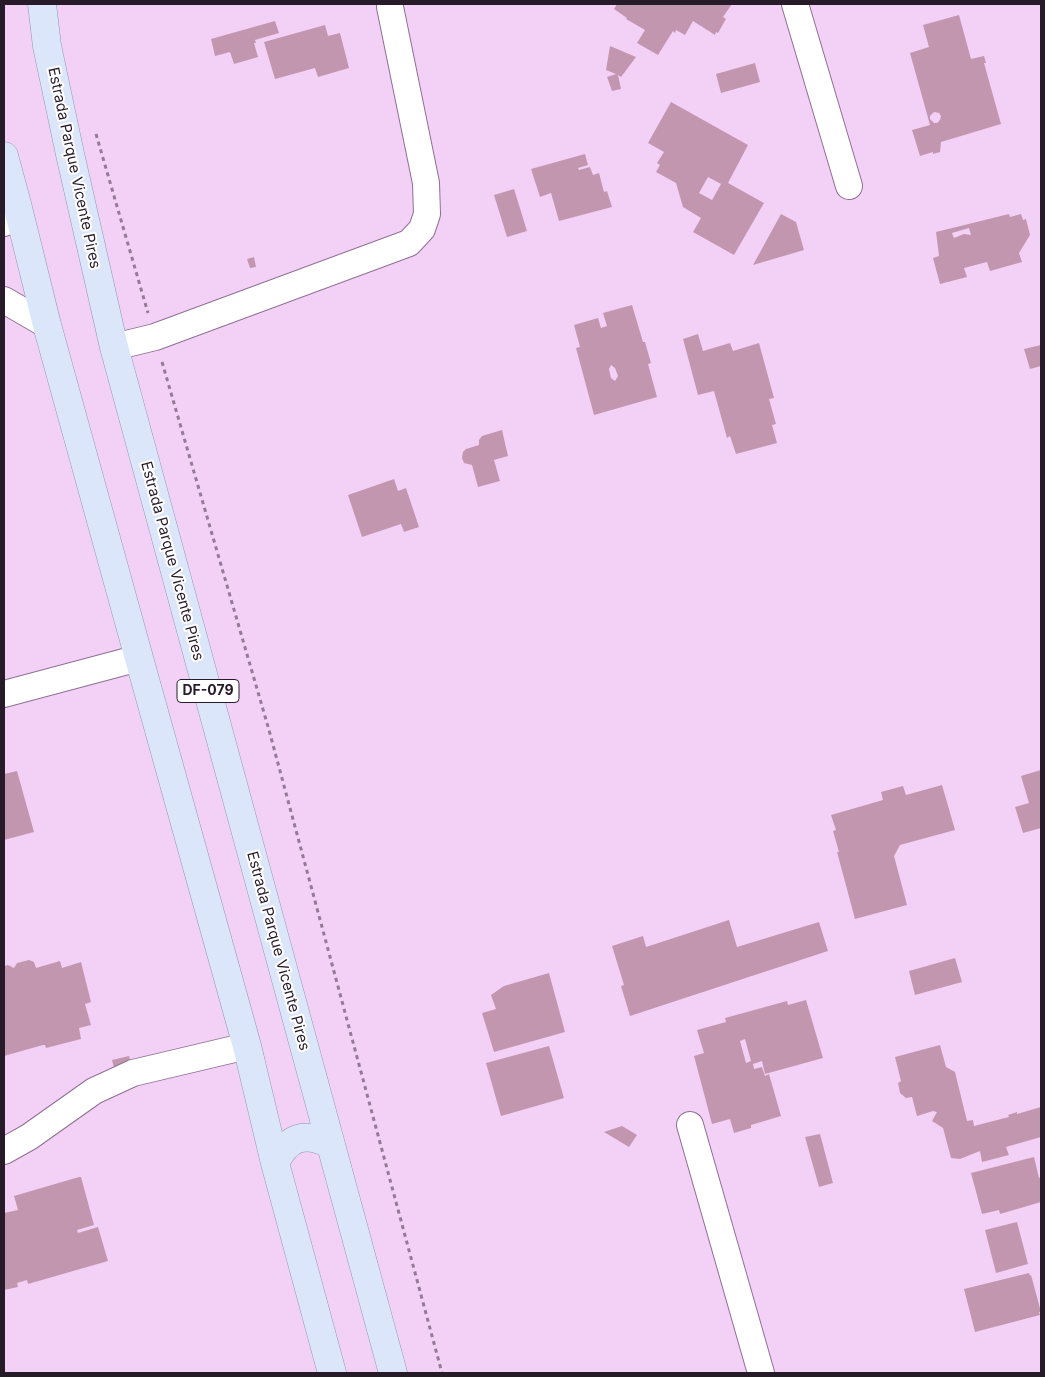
<!DOCTYPE html>
<html>
<head>
<meta charset="utf-8">
<style>
  body { margin:0 }
  #map { position:relative; width:1045px; height:1377px; overflow:hidden; background:#f3d1f7; font-family:Inter,sans-serif }
  canvas { display:block }
  .frame { position:absolute; inset:0; border:5px solid #281b29; pointer-events:none }
</style>
</head>
<body>
<div id="map">
<canvas width="1045" height="1377"></canvas>
<div class="frame"></div>
</div>
<script>
const ctx = document.querySelector('canvas').getContext('2d');
ctx.lineJoin = 'round';
function paint(path, color) { ctx.fillStyle = color; ctx.fill(path, 'evenodd'); }
function trace(path, color, width, dash) { ctx.strokeStyle = color; ctx.lineWidth = width; ctx.lineCap = dash ? 'butt' : 'round'; ctx.setLineDash(dash || []); ctx.stroke(path); }
function write(font, color, halo, rows, align = 'center') {
  ctx.font = font + ' Inter,sans-serif'; ctx.lineWidth = 4; ctx.setLineDash([]); ctx.textBaseline = 'middle'; ctx.strokeStyle = halo; ctx.fillStyle = color; for (const [text, x, y, turn = 0] of rows) {
    ctx.save(); ctx.translate(x, y); ctx.rotate((+turn || 0) * Math.PI / 180); ctx.textAlign = isNaN(turn) ? turn : align; if (halo) ctx.strokeText(text, 0, 0); ctx.fillText(text, 0, 0); ctx.restore();
  }
}
paint(new Path2D(`
  M617 4H732L723 17 726 19 718 33 716 32 715 35 693 21 685 35 676 30 675 33 673 31 658 55 637 43 645 30 626 19 627 18 614 9Z
  M959 15 971 59 984 56 986 63H984L1001 124 941 142 940 152 933 154V152L920 156 912 130 930 125 910 53 929 47 923 25ZM934 112 939 113 941 116 940 120 937 123H934L930 119V116Z
  M275 21 279 33 255 40 256 43H254L258 57 234 64 230 52 215 56 211 39Z
  M325 25 328 36 340 33 349 68 318 77 315 68 275 79 264 42Z
  M610 46 636 57 621 77 618 75 621 89 612 91 607 77 616 74 606 70Z
  M755 63 760 82 721 93 716 74Z
  M671 102 748 145 728 183 764 203 734 255 693 232 701 218 683 207 676 183 656 172 660 165 657 163 664 152 648 143ZM708 177 721 184 712 200 699 193Z
  M585 154 588 165 578 168 579 170 590 167 593 175 599 173 604 192 607 191 612 207 559 221 551 193 540 197 531 169Z
  M514 189 527 231 507 237 494 195Z
  M781 214 796 222 804 250 753 265Z
  M1009 214 1010 217 1021 214 1023 220 1026 219 1030 235 1019 253 1022 262 990 271 987 262 964 268 967 277 940 284 933 258 939 256 936 232ZM969 228 971 235 964 234 954 238 952 233Z
  M254 257 256 267 250 268 247 259Z
  M632 305 643 342H645L651 363 648 364 657 397 594 415 576 348 580 347 574 325 598 318 601 328 607 326 603 313ZM611 365 615 368 618 376 615 381 611 378 609 369Z
  M698 334 703 351 730 343 733 351 759 343 774 398 769 399 776 424 772 425 777 443 736 454 730 436 727 438 714 391 698 395 683 339Z
  M1041 345V366L1030 369 1024 349Z
  M502 430 508 456 494 460 500 481 478 487 472 465 464 463 462 458 463 452 466 449 479 445V440L482 436Z
  M394 479 398 491 406 488 419 527 404 532 401 524 362 537 348 495Z
  M1041 770V828L1023 833 1015 807 1029 803 1021 776Z
  M17 771 34 832 4 840V774Z
  M942 785 955 830 900 845 894 856 907 905 855 919 837 852H839L833 831 836 830 831 815 883 800 881 792 903 786 906 795Z
  M729 920 737 947 819 922 828 951 630 1016 621 986 624 985 612 946 643 936 646 947Z
  M955 958 962 982 915 995 909 971Z
  M29 960 34 962 36 968 60 961 62 968 81 962 91 1002 85 1004 91 1025 79 1028 81 1039 46 1048 45 1045H43L4 1056V966L8 965 14 968 16 973 14 968 17 963Z
  M549 973 565 1032 494 1052 482 1013 496 1009 491 995 504 986Z
  M806 1000 823 1058 765 1074 762 1061 753 1064 754 1069 762 1067 765 1076 769 1074 781 1116 751 1125V1128L734 1133 730 1119 712 1124 694 1056 704 1053 697 1030 726 1022 725 1018 787 1001 788 1005ZM745 1039 751 1061 746 1063 740 1041Z
  M940 1045 946 1067 955 1072 967 1121 973 1120 974 1126 1009 1117 1008 1115 1017 1112V1114L1041 1107V1137L1006 1147 1009 1155 982 1162 980 1151 960 1159 951 1158 943 1128 932 1121 937 1112 933 1111 917 1116 912 1097 906 1098 900 1093 898 1083 901 1081 895 1057Z
  M549 1046 564 1098 501 1116 486 1063Z
  M129 1056 132 1068 115 1072 112 1060Z
  M622 1126 637 1135 629 1147 604 1132Z
  M820 1134 833 1183 819 1187 805 1137Z
  M1034 1157 1039 1178 1041 1177V1202L1000 1214 999 1210 982 1214 971 1173Z
  M79 1177H81L94 1225 77 1230 78 1233 98 1227 108 1261 28 1284 27 1280 17 1283 18 1287 4 1290V1213L18 1210 14 1196Z
  M1017 1222 1028 1264 996 1273 985 1230Z
  M1029 1273 1030 1276 1031 1275 1041 1312H1039L1040 1315 975 1332 964 1289Z`), '#c396b0');
const minor = new Path2D(`
  M795 4 849 186
  M4 223 17 204
  M4 300 47 325
  M114 347 155 337 409 243 422 229 427 214 426 183 390 7
  M4 694 139 658
  M690 1125 761 1373
  M4 1151 29 1137 94 1091 133 1073 247 1046`);
const primary = new Path2D(`
  M42 4 47 46 70 154 114 347 393 1373
  M4 156 17 204 47 325 139 658 247 1046 275 1163 332 1373
  M275 1163C288 1137 304 1131 330 1144`);
trace(minor, '#8f7093', 28);
trace(primary, '#8d95af', 29);
trace(new Path2D(`
  M96 134 148 313
  M162 362 269 730 442 1373`), '#937b96', 3, [4, 4]);
trace(minor, '#fff', 26);
trace(primary, '#dce6fa', 28);
for (const [x, y, w] of [
  [208,691,62]
]) { const box = new Path2D(); box.roundRect(x - w / 2, y - 11.5, w, 23, 4); ctx.fillStyle = '#fff'; ctx.fill(box); trace(box, '#281b29', 1); }
write('bold 14px', '#281b29', null, [
  ["DF-079",208,691]
]);
write('15px', '#281b29', '#fff', [
  ["Estrada Parque Vicente Pires",74,168,78],
  ["Estrada Parque Vicente Pires",172,561,75],
  ["Estrada Parque Vicente Pires",278,951,75]
]);
</script>
</body>
</html>
